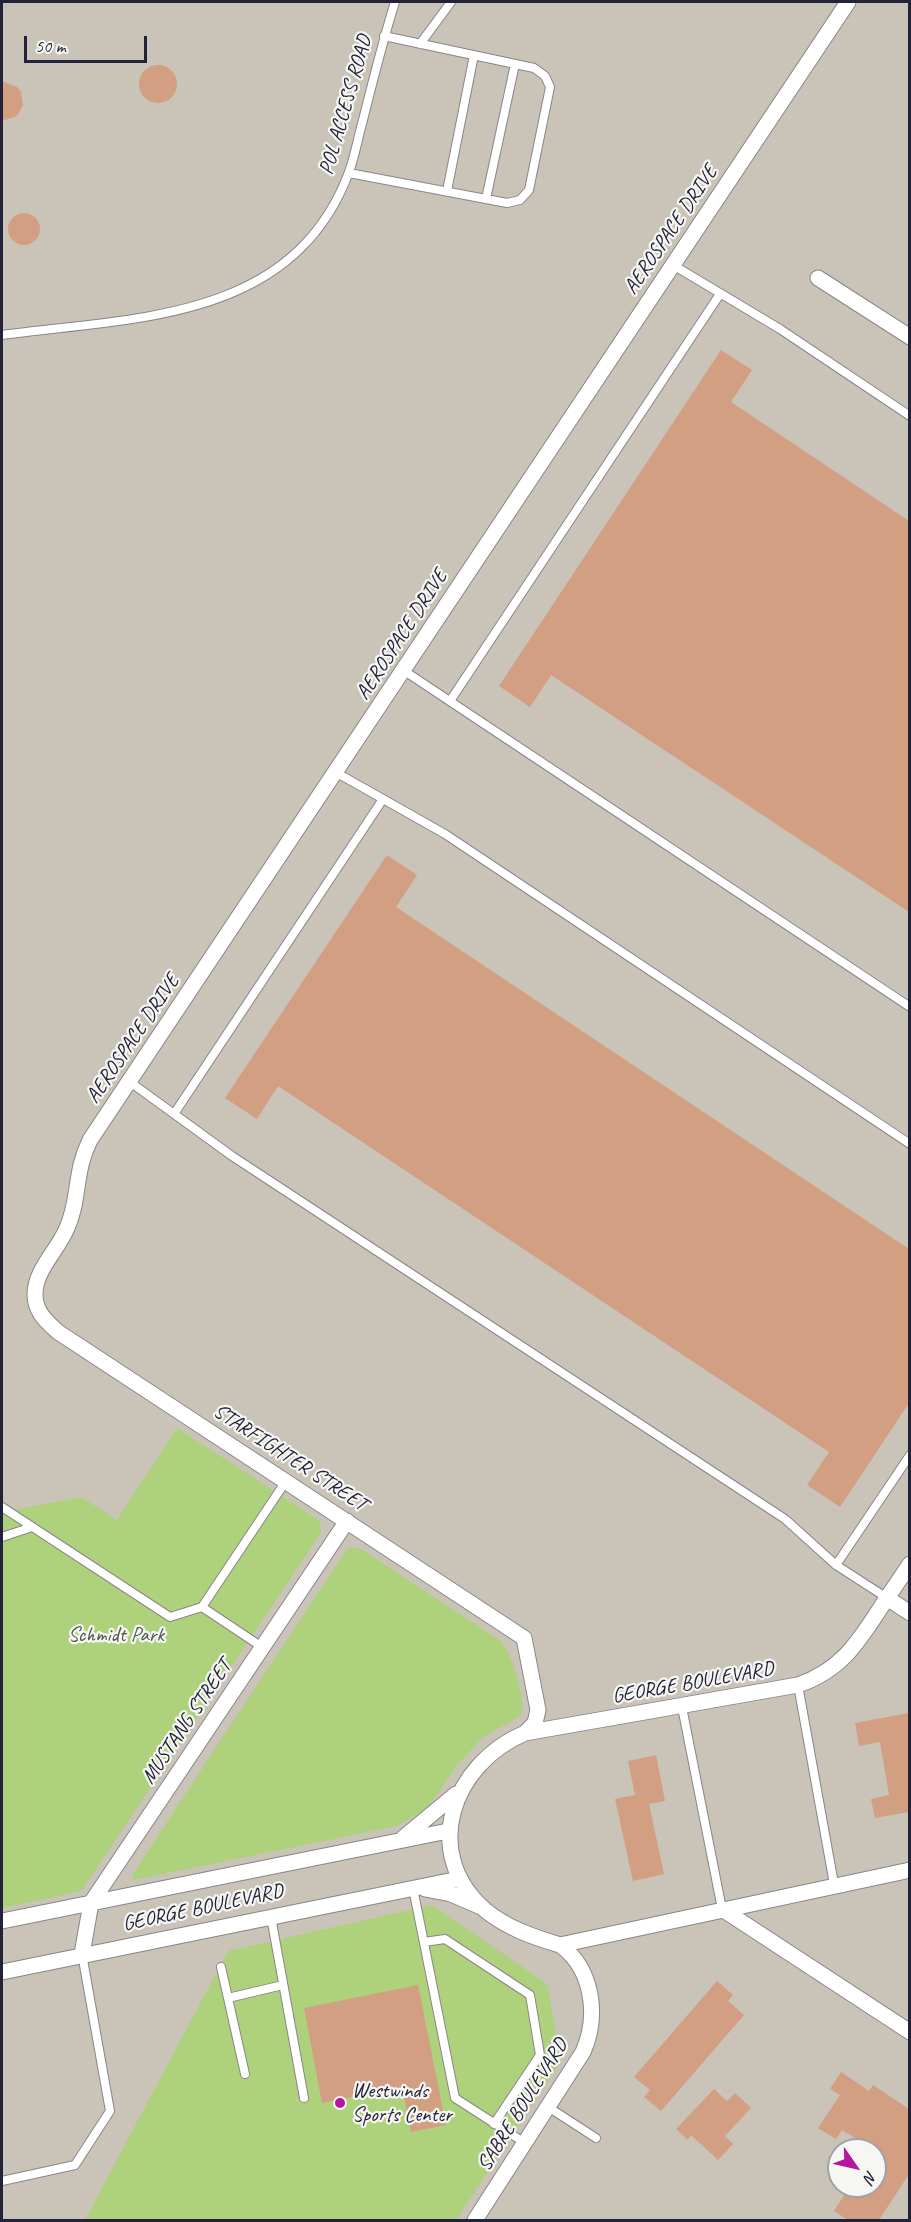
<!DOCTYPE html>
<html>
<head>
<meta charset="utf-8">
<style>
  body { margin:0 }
  #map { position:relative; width:911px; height:2222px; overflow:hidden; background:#f3e8d5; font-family:Caveat,sans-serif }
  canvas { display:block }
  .frame { position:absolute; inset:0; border:3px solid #22223b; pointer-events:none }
  .north { position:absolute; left:827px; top:2138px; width:60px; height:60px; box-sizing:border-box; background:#f6f6f2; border:2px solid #a1a1a9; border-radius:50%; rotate:124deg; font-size:16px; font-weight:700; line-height:24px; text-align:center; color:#22223b }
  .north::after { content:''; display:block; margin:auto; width:21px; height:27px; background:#b5179e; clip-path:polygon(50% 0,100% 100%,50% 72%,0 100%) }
  .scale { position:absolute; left:24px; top:36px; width:123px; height:27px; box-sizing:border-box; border:3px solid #22223b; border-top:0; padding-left:8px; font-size:18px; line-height:21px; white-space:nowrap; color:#22223b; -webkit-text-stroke:4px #f6f6f2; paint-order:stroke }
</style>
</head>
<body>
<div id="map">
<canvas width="911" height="2222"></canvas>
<div class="frame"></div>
<div class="north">N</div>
<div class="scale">50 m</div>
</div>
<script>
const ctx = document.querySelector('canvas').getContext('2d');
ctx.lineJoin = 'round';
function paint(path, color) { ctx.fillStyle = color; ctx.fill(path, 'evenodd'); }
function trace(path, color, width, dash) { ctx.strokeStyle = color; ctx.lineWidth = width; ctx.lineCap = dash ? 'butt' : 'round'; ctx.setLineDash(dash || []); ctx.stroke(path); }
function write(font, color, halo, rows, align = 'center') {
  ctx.font = font + ' Caveat,sans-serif'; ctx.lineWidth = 4.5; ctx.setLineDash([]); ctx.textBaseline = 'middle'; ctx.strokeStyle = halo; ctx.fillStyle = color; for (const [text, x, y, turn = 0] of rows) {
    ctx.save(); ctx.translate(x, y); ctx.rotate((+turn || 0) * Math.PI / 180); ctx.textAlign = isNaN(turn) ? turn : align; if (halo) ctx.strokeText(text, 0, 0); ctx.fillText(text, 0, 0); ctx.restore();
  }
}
paint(new Path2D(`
  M2 2H909V2220H2ZM839 2150H875V2186H839Z`), '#cac3b8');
paint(new Path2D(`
  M177 1428 317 1519 321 1525V1533L81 1891 2 1908V1501L14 1510 81 1497 117 1520Z
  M352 1547 361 1549 501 1641C511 1653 528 1703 520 1716L483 1737 457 1765 428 1808 397 1826 133 1880 132 1875 347 1549Z
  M432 1905 547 1984 561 2061 456 2220H85L228 1951Z`), '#add27b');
paint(new Path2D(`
  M139 84a19 19 0 1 1 38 0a19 19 0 1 1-38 0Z
  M2 81 17 87 21 92 23 105 17 116 2 121Z
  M8 229a16 16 0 1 1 32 0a16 16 0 1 1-32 0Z
  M721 350 752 370 731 402 909 521V912L551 675 530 707 499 686Z
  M387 855 417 875 396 907 909 1249V1403L840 1507 807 1485 829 1452 278 1086 257 1119 225 1098Z
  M909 1713V1812L875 1818 871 1799 889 1795 880 1742 859 1746 855 1723Z
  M656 1755 665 1801 649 1804 664 1874 633 1881 615 1799 635 1795 628 1761Z
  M717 1981 733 1995 728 2001 744 2015 661 2111 644 2097 650 2090 634 2077Z
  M418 1985 446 2125 411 2132 402 2087 322 2103 304 2008Z
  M841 2072 869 2091 873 2085 909 2109V2174L879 2220H848L834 2211 850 2186H875V2150L842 2130 836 2139 818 2128 840 2095 830 2089Z
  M714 2089 727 2101 735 2093 751 2108 725 2136 733 2144 718 2160 691 2135 688 2140 676 2129Z`), '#d29f83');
const service = new Path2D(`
  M420 44 451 2
  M349 173 507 203 520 200 529 190 550 87 545 76 534 68 384 36
  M447 191 474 55
  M486 199 515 64
  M673 265 780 329 910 416
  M2 335C134 317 293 322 349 172 355 156 358 137 363 120 373 80 383 40 395 2
  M403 670 910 1007
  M450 701 720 294
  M337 773 445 834 910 1144
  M130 1082 232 1156 785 1519 836 1565 887 1598
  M174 1114 383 799
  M2 1507 170 1617 202 1607 286 1481
  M2 1537 32 1527
  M836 1565 910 1455
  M202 1607 262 1647
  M798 1685 834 1884
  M682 1707 722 1909
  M413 1888 455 2098 525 2143
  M271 1917 304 2098
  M424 1942 445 1939 530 1995 540 2055 494 2124
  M221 1967 228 1998 283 1985
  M228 1998 245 2074
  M548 2107 596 2138
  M2 2181 75 2165 110 2111 82 1954`);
const minor = new Path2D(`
  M818 278 910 337
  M887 1598 910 1564
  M910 1613 887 1598C861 1637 845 1669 798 1685L525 1733C452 1764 420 1853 485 1910 507 1928 533 1937 560 1945L910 1870
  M525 1733 535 1723 538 1710 524 1638 58 1332C46 1321 35 1312 35 1294 35 1270 58 1250 67 1228 80 1199 74 1172 90 1140L848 2
  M403 1838 456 1794
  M425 1889 451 1894 479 1906
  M722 1909 910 2032
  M2 1921 448 1831
  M82 1954 91 1903 347 1521
  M2 1972 459 1879
  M475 2220 583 2052C599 2016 593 1969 560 1945`);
trace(service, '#8a8588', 10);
trace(minor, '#8a8588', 17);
trace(service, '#fff', 8);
trace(minor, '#fff', 15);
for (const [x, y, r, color] of [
  [340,2103,6,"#b5179e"]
]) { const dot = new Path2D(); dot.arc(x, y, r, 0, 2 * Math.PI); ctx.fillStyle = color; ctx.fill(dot); trace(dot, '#f6f6f2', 2); }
write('21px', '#22223b', '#f6f6f2', [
  ["POL ACCESS ROAD",346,105,-74],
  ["AEROSPACE DRIVE",671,230,-56],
  ["AEROSPACE DRIVE",402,635,-57],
  ["AEROSPACE DRIVE",133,1039,-56],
  ["STARFIGHTER STREET",290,1458,33],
  ["GEORGE BOULEVARD",693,1683,-10],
  ["MUSTANG STREET",187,1722,-56],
  ["GEORGE BOULEVARD",203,1908,-12],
  ["SABRE BOULEVARD",523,2105,-58]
]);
write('21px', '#4c574e', '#f6f6f2', [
  ["Schmidt Park",116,1635]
]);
write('21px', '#22223b', '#f6f6f2', [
  ["Westwinds",352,2091],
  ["Sports Center",352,2115]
], 'left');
</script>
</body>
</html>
